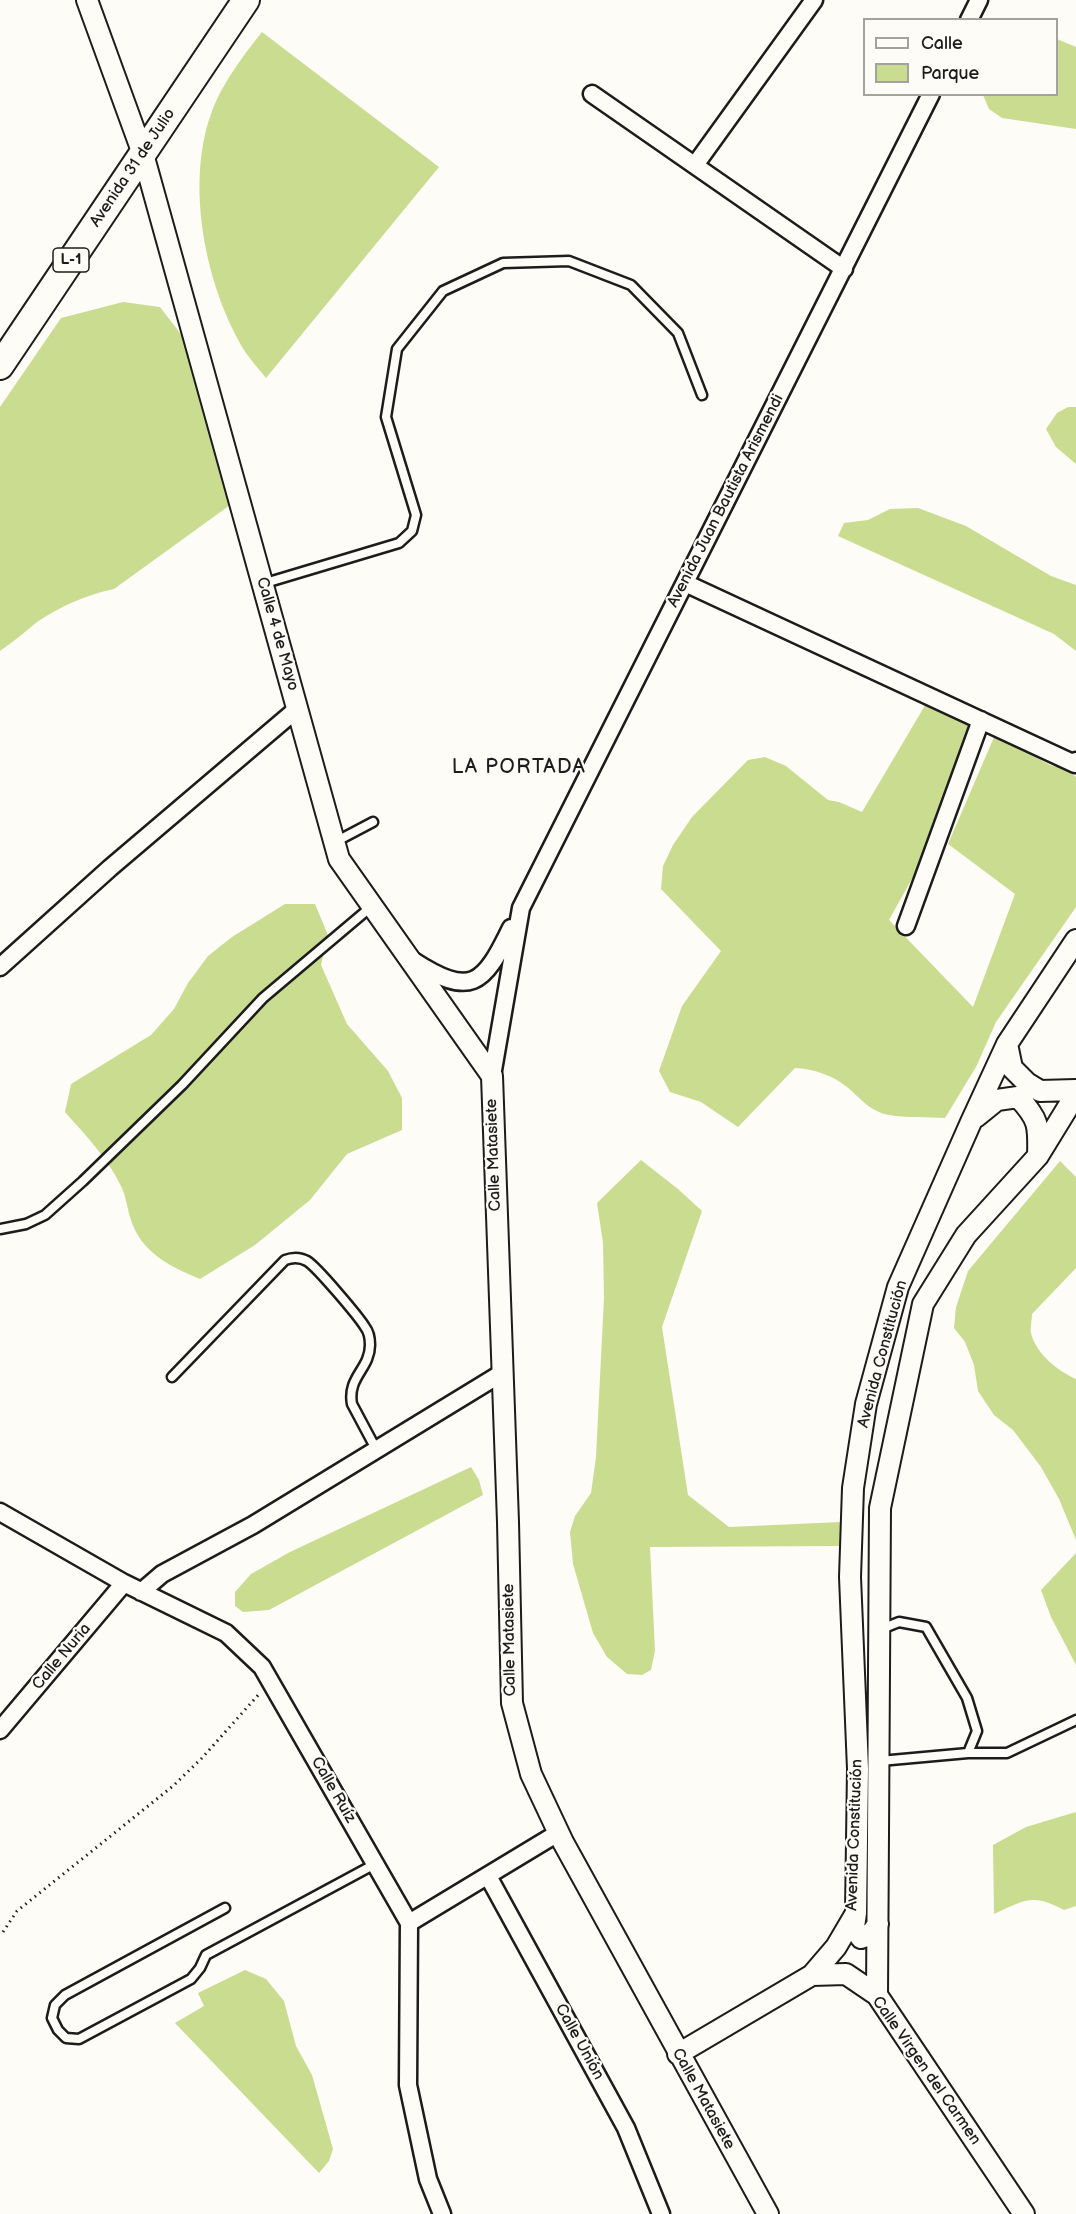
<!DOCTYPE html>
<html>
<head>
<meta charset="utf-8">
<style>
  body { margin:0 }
  #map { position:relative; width:1076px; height:2214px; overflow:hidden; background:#fdfcf7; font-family:"Balsamiq Sans",sans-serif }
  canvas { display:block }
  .legend { position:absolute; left:863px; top:18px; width:195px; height:78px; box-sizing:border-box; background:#fdfcf7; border:2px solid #a3a29f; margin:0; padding:8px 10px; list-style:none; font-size:18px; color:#1c1c1c }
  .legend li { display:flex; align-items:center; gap:12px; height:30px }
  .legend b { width:30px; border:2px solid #a3a29f }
</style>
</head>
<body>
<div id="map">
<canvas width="1076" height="2214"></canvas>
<ul class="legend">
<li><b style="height:8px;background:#fdfcf7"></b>Calle</li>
<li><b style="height:16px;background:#cadc90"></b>Parque</li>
</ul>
</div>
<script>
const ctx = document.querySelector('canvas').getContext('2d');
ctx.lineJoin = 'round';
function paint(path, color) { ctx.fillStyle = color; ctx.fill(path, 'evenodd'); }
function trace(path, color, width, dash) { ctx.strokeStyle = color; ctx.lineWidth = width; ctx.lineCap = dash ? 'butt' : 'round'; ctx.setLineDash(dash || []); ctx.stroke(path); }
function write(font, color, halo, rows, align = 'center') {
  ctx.font = font + ' "Balsamiq Sans",sans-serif'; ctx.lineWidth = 4.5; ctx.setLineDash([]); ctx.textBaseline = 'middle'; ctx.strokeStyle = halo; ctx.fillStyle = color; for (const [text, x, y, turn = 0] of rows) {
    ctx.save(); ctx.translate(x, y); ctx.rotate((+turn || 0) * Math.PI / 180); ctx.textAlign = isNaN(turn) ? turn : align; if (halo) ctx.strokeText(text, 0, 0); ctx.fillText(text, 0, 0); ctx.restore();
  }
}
paint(new Path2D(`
  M262 32 439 167 266 378C260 370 252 362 246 353 206 289 185 186 211 114 221 85 243 56 262 32Z
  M1057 39 1076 47V129L1002 118 989 109 983 95 1056 94Z
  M123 302 160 307 190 346 237 500 114 589C88 594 59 607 37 622 25 632 13 642 0 651V407L61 318Z
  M1068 407H1076V464L1056 447 1046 429 1057 413Z
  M918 508 966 526 1051 576 1076 585V651L1054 634 838 536 844 523 868 520 890 509Z
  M927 702 961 714 972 730 928 850 889 920 973 1007 1015 894 948 844 995 735 1050 765 1066 769 1076 777V907L996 1022 976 1067 945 1118C927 1117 901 1118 884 1114 868 1109 859 1097 847 1087 832 1075 814 1069 795 1068L738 1127 701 1102 670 1092 659 1071 682 1006 721 951 661 889 663 866 673 845 692 817 748 760 765 757 786 766 828 800 839 802 862 812Z
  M285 904H315L328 935 321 965 347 1024 388 1071 402 1098V1130L347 1154 310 1200 255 1245 200 1279C169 1266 140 1252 130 1217 127 1207 126 1196 121 1186 107 1157 86 1136 65 1112L71 1084 151 1035 174 1009 188 983 208 956 232 937Z
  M641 1160 678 1189 702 1211 662 1327 688 1495 729 1527 841 1522 842 1546 650 1547 655 1651 651 1670 642 1675 627 1674 607 1657 593 1633 573 1564 570 1532 575 1516 591 1493 596 1457 604 1298 603 1243 597 1203Z
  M1060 1161 1076 1177V1268L1032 1314C1032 1320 1030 1327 1031 1333 1036 1354 1058 1371 1076 1379V1540L1059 1499 1041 1467 1013 1430 994 1415 978 1391 974 1365 965 1342 954 1328 956 1307 968 1271Z
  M471 1467 479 1480 483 1495 269 1610 243 1612 235 1606V1592L251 1574 290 1552Z
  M1076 1553V1665L1051 1617 1041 1590Z
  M1076 1812V1906L1064 1910C1032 1893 1025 1900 994 1914L993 1845 1026 1827Z
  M245 1970 266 1979 284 2001 296 2046 312 2075 333 2149 329 2161 319 2173 175 2023 204 2006 198 1993Z`), '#cadc90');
const service = new Path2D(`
  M262 584 399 543 412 531 416 515 386 417 397 349 443 291 503 263 569 261 631 285 678 333 702 395
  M335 842 373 822
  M0 1229 26 1224 45 1215 83 1181 182 1085 263 998 372 906
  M172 1377 285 1260C293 1257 300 1257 307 1261 317 1267 359 1317 365 1327 369 1332 370 1339 370 1345 370 1369 347 1377 352 1404L376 1449
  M879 1630 899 1622 926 1627 967 1698 977 1731 968 1753 880 1761
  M968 1753H1007L1076 1720
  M225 1908 65 1995 55 2005 52 2018 58 2030 66 2038 79 2039 191 1979 200 1968 206 1955 375 1864`);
const minor = new Path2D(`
  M969 20 979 0
  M592 94 844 269
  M695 165 814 0
  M685 583 1075 764 1076 761
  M906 926 981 720
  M412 960C471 998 483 986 511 928
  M0 967 110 868 297 709
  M492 1076 521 908 931 94
  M0 1512 124 1583 226 1633 262 1667 409 1923 408 2085 428 2179 442 2214
  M141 1592 162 1574 253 1525 502 1373
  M0 1730 124 1583
  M488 1876 626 2128 661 2214
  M409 1923 558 1833`);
const tertiary = new Path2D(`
  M87 0 143 154 339 859 492 1076 508 1522 512 1703 531 1774 563 1842 768 2214
  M1007 1044 1012 1068 1027 1083 1040 1091 1076 1090
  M976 1117 997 1100 1018 1097C1039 1119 1039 1126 1038 1156
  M856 1913 854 1927 861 1938 871 1934 878 1924
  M812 1975 836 1947 856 1913 858 1769 850 1577 853 1488 866 1404 898 1287 971 1122 1007 1044 1076 940
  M877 1995 880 1508 923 1304 966 1235 1038 1156 1076 1094
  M678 2054 812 1975 846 1974 877 1995 1024 2214`);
const primary = new Path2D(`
  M0 366 246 0`);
trace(service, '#1c1c1c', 13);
trace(minor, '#1c1c1c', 21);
trace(tertiary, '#1c1c1c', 24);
trace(primary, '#1c1c1c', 30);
trace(new Path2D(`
  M3 1932 17 1911 173 1786 202 1758 260 1693`), '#1c1c1c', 3, [1.5, 4.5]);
trace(service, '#fdfcf7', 8);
trace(minor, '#fdfcf7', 16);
trace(tertiary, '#fdfcf7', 20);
trace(primary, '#fdfcf7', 26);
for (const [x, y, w] of [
  [71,260,36]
]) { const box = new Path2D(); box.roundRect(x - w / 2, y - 12, w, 24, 4.5); ctx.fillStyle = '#fdfcf7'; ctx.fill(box); trace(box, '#1c1c1c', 1.5); }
write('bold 15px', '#1c1c1c', null, [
  ["L-1",71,260]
]);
write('16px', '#1c1c1c', '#fdfcf7', [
  ["Avenida 31 de Julio",133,168,-56],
  ["Avenida Juan Bautista Arismendi",726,501,-63],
  ["Calle 4 de Mayo",277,634,74],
  ["Calle Matasiete",494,1155,-92],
  ["Avenida Constitución",883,1354,-75],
  ["Calle Matasiete",510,1640,-91],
  ["Calle Nuria",62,1657,-50],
  ["Calle Ruíz",333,1790,60],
  ["Avenida Constitución",855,1835,-88],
  ["Calle Unión",579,2042,61],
  ["Calle Virgen del Carmen",926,2071,55],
  ["Calle Matasiete",703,2099,61]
]);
ctx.letterSpacing = '1.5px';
write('20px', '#1c1c1c', '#fdfcf7', [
  ["LA PORTADA",519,768]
]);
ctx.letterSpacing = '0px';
</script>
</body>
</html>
